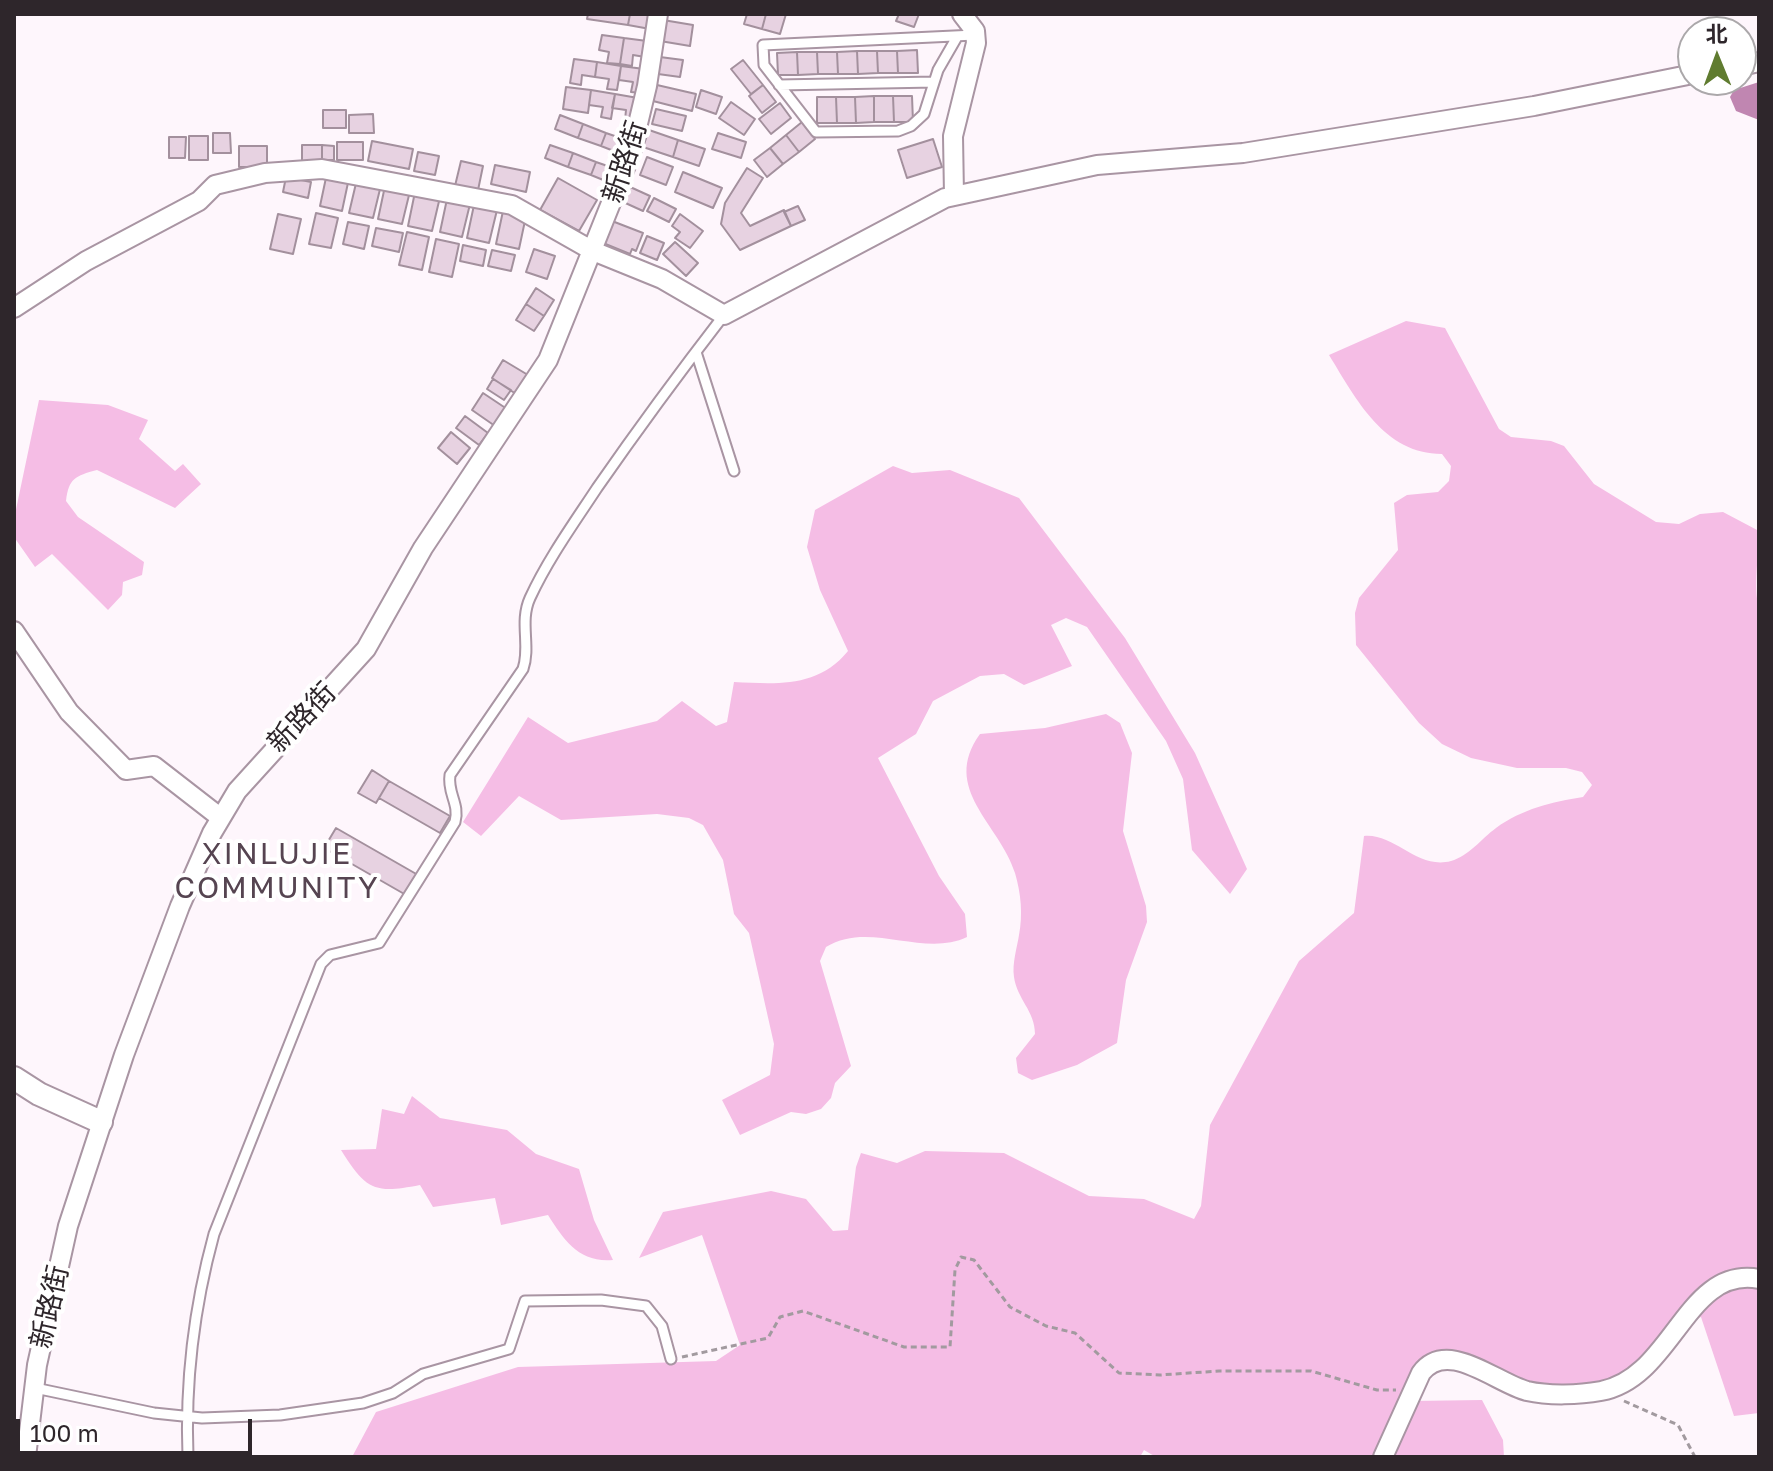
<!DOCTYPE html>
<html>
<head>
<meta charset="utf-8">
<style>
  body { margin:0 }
  #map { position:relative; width:1773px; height:1471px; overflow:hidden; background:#fef6fc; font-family:"Golos Text","Noto Sans SC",sans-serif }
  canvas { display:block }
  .frame { position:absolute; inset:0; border:16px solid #2e262b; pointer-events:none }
  .north { position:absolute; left:1677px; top:16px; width:80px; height:80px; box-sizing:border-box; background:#fff; border:2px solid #aba8aa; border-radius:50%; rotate:359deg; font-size:22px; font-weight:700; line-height:32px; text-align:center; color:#2e262b }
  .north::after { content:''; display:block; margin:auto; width:28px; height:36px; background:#607c30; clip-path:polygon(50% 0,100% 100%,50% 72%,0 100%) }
  .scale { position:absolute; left:16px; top:1419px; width:236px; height:36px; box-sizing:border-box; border:4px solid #2e262b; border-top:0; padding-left:10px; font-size:24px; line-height:28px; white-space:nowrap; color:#2e262b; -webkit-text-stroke:6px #fff; paint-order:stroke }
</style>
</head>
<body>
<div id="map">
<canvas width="1773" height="1471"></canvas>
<div class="frame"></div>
<div class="north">北</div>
<div class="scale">100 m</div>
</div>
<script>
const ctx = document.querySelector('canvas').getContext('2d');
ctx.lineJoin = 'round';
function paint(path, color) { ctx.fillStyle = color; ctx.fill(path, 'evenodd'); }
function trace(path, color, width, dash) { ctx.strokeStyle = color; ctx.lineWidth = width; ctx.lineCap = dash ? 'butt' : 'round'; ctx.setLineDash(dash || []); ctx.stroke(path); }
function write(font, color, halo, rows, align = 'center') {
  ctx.font = font + ' "Golos Text","Noto Sans SC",sans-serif'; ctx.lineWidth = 8; ctx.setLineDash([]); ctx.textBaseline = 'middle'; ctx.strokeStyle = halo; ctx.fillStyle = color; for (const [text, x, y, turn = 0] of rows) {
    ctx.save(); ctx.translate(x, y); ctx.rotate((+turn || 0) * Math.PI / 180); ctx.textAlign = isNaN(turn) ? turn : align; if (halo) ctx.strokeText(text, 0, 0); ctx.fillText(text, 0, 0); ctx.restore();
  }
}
paint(new Path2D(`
  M1406 321 1445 328 1499 429 1511 437 1551 441 1564 446 1594 484 1656 522 1679 524 1700 514 1723 512 1759 531C1759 552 1753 590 1759 607V1413L1734 1416 1701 1317C1674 1327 1661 1350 1639 1366 1579 1410 1501 1376 1439 1355L1376 1457H1156L1144 1450 1140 1457H352L376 1412 518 1367 716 1361 740 1345 702 1235 639 1258 663 1212 771 1191 806 1199 833 1231 848 1230 856 1167 861 1153 897 1163 925 1151 1004 1153 1089 1196 1144 1199 1194 1219 1201 1206 1210 1125 1299 961 1354 913 1364 836C1395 833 1417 870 1451 861 1469 856 1481 839 1496 828 1522 809 1552 802 1583 797L1592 785 1582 772 1566 768H1517L1471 758 1442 744 1419 723 1356 645 1355 613 1359 598 1398 550 1394 503 1407 495 1438 492 1449 481 1451 466 1442 454C1384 454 1356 399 1329 355Z
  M39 400 108 405 148 420 139 439 175 471 183 464 201 484 175 508 97 470C75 476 69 478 66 501L78 517 144 562 142 575 123 582 122 595 108 610 52 554 35 567 14 537V519Z
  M893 466 912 473 950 470 1019 498 1125 638 1195 753 1247 869 1230 894 1192 850 1183 779 1166 741 1087 627 1066 618 1051 625 1072 666 1024 685 1004 674 980 676 933 701 916 734 878 758 939 876 965 914 967 937C923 958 869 920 826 947L820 961 851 1066 835 1083 831 1098 821 1109 806 1114 791 1112 740 1135 722 1100 770 1075 774 1044 749 933 734 914 723 860 703 825 689 818 657 814 561 820 519 796 481 836 463 822 528 717 568 743 657 721 682 701 716 726 727 722 734 682C777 684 818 688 848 651L820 590 807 547 815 510Z
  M1106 714 1120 723 1132 753 1123 831 1146 906 1147 922 1126 980 1117 1043 1077 1065 1032 1080 1018 1073 1016 1058 1035 1034C1035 1011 1017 999 1014 977 1012 963 1017 948 1019 935 1023 914 1021 894 1015 873 1000 824 940 789 980 734L1045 728Z
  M412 1096 440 1118 507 1130 536 1154 579 1169 594 1220 613 1260C579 1263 564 1240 548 1215L501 1225 495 1198 433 1207 420 1185C374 1194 366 1190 341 1150L376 1149 382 1109 404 1114Z
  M1482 1400 1503 1440 1504 1457H1388L1412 1401Z`), '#f5bde5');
paint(new Path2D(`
  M1759 82V120L1736 111 1730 97 1734 90Z`), '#c086b1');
const building = new Path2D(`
  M588 14H630L628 25 587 19Z
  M630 14H653L650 29 628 25Z
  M747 14H766L762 29 744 24Z
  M766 14H786L780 34 762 29Z
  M899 14H919L914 27 896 21Z
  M663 20 693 25 690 46 660 41Z
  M602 35 624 38 620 64 607 63 609 52 599 50Z
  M624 38 647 41 645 57 633 55 632 66 620 64Z
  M917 50 918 73H898L897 51Z
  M857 51H877L878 73 858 74Z
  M857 51 858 74H838L837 52Z
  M877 51H897L898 73H878Z
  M797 52H817L818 74 798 75Z
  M797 52 798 75H778L777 53Z
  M817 52H837L838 74H818Z
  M660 57 683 60 680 77 658 74Z
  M574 59 597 62 595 77 582 75 581 85 570 83Z
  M743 60 763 85 751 94 731 69Z
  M597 62 621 66 617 90 607 89 609 79 595 77Z
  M621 66 644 69 640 93 631 92 633 82 619 80Z
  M657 85 696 94 692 111 653 101Z
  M763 85 776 102 762 113 749 96Z
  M566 87 591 90 588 113 563 109Z
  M591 90 615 94 611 119 601 117 603 107 589 105Z
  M701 90 722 97 716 114 696 107Z
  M615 94 638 98 634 122 625 120 626 110 612 108Z
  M874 96H893L894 122H874Z
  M874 96V122L856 123 855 97Z
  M893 96H912L913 122H894Z
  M817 97H836L837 123H817Z
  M836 97H855L856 123H837Z
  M731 102 755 119 744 135 719 118Z
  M780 103 791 118 771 134 759 119Z
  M656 109 686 116 682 131 652 124Z
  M323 110H346V128H323Z
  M373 114 374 133H349V115Z
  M560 115 583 124 578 138 555 129Z
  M802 122 815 139 799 152 786 135Z
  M583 124 606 133 601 146 578 138Z
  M649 130 678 140 673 157 643 147Z
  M213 133H230L231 153H213Z
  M606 133 629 141 624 155 601 146Z
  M718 133 746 142 741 158 712 149Z
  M786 135 799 152 783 164 770 148Z
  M189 136H208V160H189Z
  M169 137H186L185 158H169Z
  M933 139 942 167 907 178 898 150Z
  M678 140 705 149 699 166 673 157Z
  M372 141 413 149 409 169 368 161Z
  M337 142H363V160H337Z
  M302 145H322V164H302Z
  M322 145 334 146V160H322Z
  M550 145 573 153 568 167 545 158Z
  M239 146H267V167H239Z
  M770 148 783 164 767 177 754 160Z
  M418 152 439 156 435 175 414 171Z
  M573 153 596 162 591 175 568 167Z
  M647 157 673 167 666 185 640 175Z
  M461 161 483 166 477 195 454 190Z
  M596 162 619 170 613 184 591 175Z
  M495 165 530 172 526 192 491 184Z
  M747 168 763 178 741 213 750 226 784 210 791 226 740 250 721 224 725 203Z
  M683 172 722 188 713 208 675 192Z
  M327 173 349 178 342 211 320 206Z
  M286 177 311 182 308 198 283 192Z
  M558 178 597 200 579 231 540 210Z
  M357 179 381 185 373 218 349 213Z
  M385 186 410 191 402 224 378 219Z
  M628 186 650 196 643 211 621 201Z
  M415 192 440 197 432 231 408 226Z
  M654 198 676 209 669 222 647 211Z
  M447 199 470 204 462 237 440 232Z
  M474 205 497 210 489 243 467 238Z
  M798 206 805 220 791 226 784 212Z
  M503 211 526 216 519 249 496 244Z
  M316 213 338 218 331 248 309 244Z
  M278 214 301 219 293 254 270 249Z
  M680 214 703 231 690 248 675 238 680 232 672 226Z
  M612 221 643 233 636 251 632 249 630 254 603 243Z
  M348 222 369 226 364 249 343 244Z
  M376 228 403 233 399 252 372 246Z
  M407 232 429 237 422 270 399 265Z
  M647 236 664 243 657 260 640 253Z
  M436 239 459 244 452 277 429 272Z
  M675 242 698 263 686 276 663 254Z
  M463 245 486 250 483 266 460 261Z
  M534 249 555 256 547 279 526 272Z
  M492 250 515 255 511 271 488 266Z
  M536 288 554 300 544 316 526 304Z
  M526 304 544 316 534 331 516 320Z
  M503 360 528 375 516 394 492 378Z
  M493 379 511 390 504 400 487 389Z
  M483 393 507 409 495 426 472 410Z
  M465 416 488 433 479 445 456 428Z
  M451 432 470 448 457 464 438 448Z
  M372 770 389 781 376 803 358 793Z
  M389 781 450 816 440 833 379 798Z
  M336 828 418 875 406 895 324 848Z`);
paint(building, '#e7d2e1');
trace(building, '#a3909d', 2);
const service = new Path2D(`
  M957 37 938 70 924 114 911 126 898 131 816 132 764 65 763 45 975 35
  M779 85 934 82
  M696 352 734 471
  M35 1388 154 1413 202 1418 280 1415 363 1403 393 1393 423 1374 509 1349 525 1301 601 1300 646 1306 662 1326 671 1359
  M188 1457C185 1381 194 1307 214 1234L321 964 330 955 379 943 455 822C460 804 447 793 450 775L523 669C531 646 519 622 530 598 548 559 574 523 597 488 638 429 680 372 724 315`);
const minor = new Path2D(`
  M1741 66 1759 62
  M954 195 953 136 976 43 975 31 962 14
  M14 308 86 261 199 201 215 185 265 173 322 169 512 205 593 251 662 279 724 315 945 198 1097 165 1243 153 1534 106 1693 74
  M14 631 69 712 126 770 154 766 221 818
  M26 1457 37 1365 68 1226 124 1055 180 906 212 833 237 791 366 649 423 548 548 360 631 153 647 86 658 14
  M1383 1457 1421 1373C1447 1338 1496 1383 1527 1391 1549 1396 1579 1395 1601 1391 1673 1378 1686 1265 1759 1279`);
const tertiary = new Path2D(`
  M14 1078 39 1094 101 1122`);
trace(service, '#a995a3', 13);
trace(minor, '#a995a3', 22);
trace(tertiary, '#a995a3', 26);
trace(new Path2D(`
  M682 1357 768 1338 780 1317 803 1311 904 1347H950L955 1270 961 1257 974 1260 1010 1307 1046 1326 1075 1333 1119 1373 1160 1375 1219 1371H1311L1377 1390H1396
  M1624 1401 1678 1425 1695 1457`), '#a29a9f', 3, [6, 4]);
trace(service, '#fff', 9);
trace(minor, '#fff', 18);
trace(tertiary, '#fff', 22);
write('28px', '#2e262b', '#fff', [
  ["新路街",625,162,-72],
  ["新路街",302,718,-46],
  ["新路街",50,1307,-77]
]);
ctx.letterSpacing = '2px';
write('30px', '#564451', '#fff', [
  ["XINLUJIE",277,854],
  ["COMMUNITY",277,888]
]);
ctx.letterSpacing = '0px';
</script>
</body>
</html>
